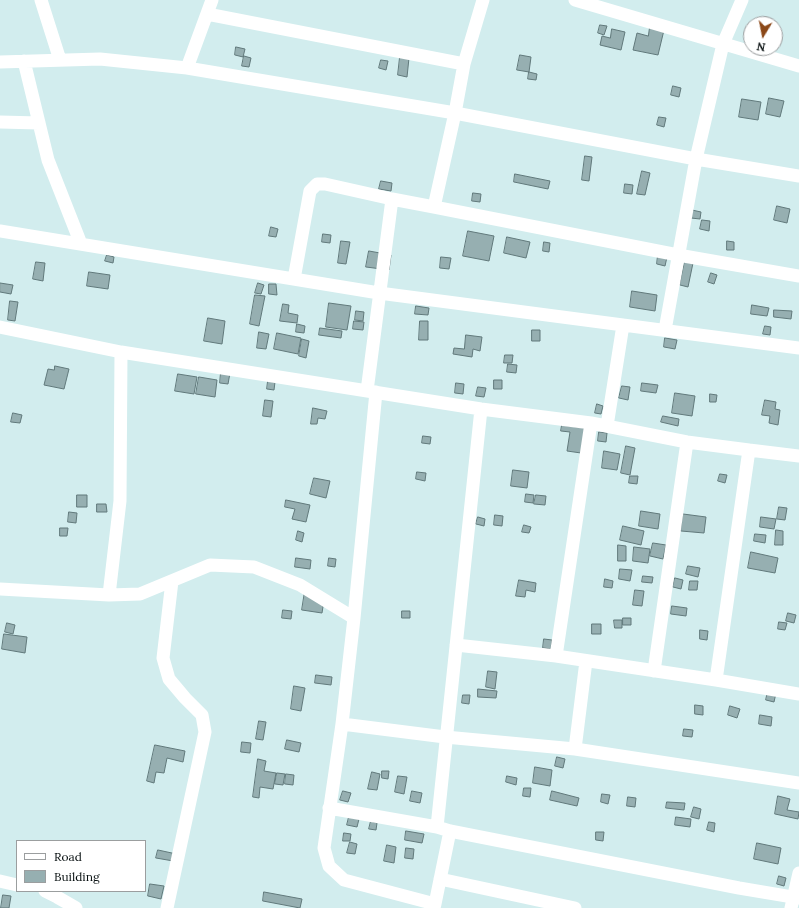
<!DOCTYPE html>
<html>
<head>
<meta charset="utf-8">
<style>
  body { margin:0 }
  #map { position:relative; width:799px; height:908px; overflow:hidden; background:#d2edee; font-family:Lora,serif }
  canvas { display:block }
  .legend { position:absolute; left:16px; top:840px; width:130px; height:52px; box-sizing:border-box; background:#fff; border:1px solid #9b9e9f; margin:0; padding:5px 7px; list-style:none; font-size:12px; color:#050d0e }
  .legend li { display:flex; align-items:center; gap:8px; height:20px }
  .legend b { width:20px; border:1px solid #9b9e9f }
  .north { position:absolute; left:743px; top:16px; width:40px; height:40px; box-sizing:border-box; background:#fff; border:1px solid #9b9e9f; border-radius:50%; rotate:190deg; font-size:11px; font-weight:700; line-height:16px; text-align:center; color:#050d0e }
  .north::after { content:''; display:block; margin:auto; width:14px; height:18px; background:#8b4818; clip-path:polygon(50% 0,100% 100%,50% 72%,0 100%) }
</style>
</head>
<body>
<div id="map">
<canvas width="799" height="908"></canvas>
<ul class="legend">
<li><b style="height:5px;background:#fff"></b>Road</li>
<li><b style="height:11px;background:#96afb1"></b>Building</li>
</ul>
<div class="north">N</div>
</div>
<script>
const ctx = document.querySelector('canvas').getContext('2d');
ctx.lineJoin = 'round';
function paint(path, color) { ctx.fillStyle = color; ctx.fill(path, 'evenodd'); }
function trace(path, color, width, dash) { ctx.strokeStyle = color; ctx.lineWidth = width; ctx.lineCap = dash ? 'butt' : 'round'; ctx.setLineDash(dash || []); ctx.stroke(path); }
const building = new Path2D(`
  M600 25 607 26 604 35 598 33Z
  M650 27 664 30 658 55 633 50 637 33 648 36Z
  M612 29 625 32 621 50 600 45 602 36 610 38Z
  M236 47 245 49 243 57 235 55Z
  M520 55 531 57 529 72 517 70Z
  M244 56 251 58 249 67 242 66Z
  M400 57 409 58 407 77 398 75Z
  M381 60 388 61 386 70 379 68Z
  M529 72 537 74 536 80 528 79Z
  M673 86 681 88 679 97 671 95Z
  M769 98 784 101 780 117 766 114Z
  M742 99 761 102 758 120 739 117Z
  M659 117 666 118 664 127 657 125Z
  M585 156 592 157 589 181 582 180Z
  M642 171 650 173 645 195 637 194Z
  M515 174 550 181 548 189 514 182Z
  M381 181 392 183 391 191 379 189Z
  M625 184 633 185 632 194 624 193Z
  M473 193 481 194 480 202 472 201Z
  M777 206 790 209 787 223 774 220Z
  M692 210 701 212 700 219 691 218Z
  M702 220 710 221 709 231 700 229Z
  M271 227 278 229 276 237 269 236Z
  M468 231 494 236 489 261 463 256Z
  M323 234 331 235 330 243 322 242Z
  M507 237 530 242 526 258 504 253Z
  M341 241 350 242 346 264 338 263Z
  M727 241 734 242V250H727Z
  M544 242 550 243 549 252 543 251Z
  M369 251 391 255 389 270 366 267Z
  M107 255 114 257 113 263 105 261Z
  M658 255 667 257 665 266 657 264Z
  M441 257 451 258 449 269 440 268Z
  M685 261 693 263 688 287 680 285Z
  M36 262 45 263 43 281 33 279Z
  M89 272 110 275 108 289 87 286Z
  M711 273 717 275 714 284 708 282Z
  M0 283 13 285 11 294 0 292Z
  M258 283 264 285 261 294 255 293Z
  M269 284H276L277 295 269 294Z
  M632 291 657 295 655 311 630 307Z
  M255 295 265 296 259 326 250 324Z
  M10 301 18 302 15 321 8 320Z
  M329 303 351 306 347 330 326 327Z
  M283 304 289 305 288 313 298 315 297 323 280 321Z
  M752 305 769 308 767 316 751 314Z
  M416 306 429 308 428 315 415 314Z
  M774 310 792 311 791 319 774 317Z
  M356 311 364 312 363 321 355 320Z
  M208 318 225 321 222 344 204 341Z
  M354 321 364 322 363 330 353 329Z
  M420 321H428V340H419Z
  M297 324 305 326 304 333 296 332Z
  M765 326 771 327 770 335 763 334Z
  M320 328 342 331 341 338 319 335Z
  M532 330H540V341H532Z
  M259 332 269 334 266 349 257 348Z
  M277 333 301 338 298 354 274 349Z
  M466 335 482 337 480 351 473 349 472 357 453 354 454 348 464 349Z
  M665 338 677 340 675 349 664 347Z
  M302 339 309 341 306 358 299 356Z
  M505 355H513L512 363H504Z
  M508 364 517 365 516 373 507 372Z
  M55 366 69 369 64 389 44 385 48 369 54 370Z
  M221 372 230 373 228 384 220 383Z
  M178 374 197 377 194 394 175 391Z
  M199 377 217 380 215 397 196 394Z
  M494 380H502V389H494Z
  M268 381 275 382 274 390 267 389Z
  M456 383 464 384 463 394 455 393Z
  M642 383 658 385 656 393 641 391Z
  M622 386 630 387 628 400 619 398Z
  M478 387 486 388 484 397 476 396Z
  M675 393 695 396 692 416 672 413Z
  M710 394 717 395 716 402H710Z
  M265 400 273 401 271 417 263 416Z
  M765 400 776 402 775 409 780 410 778 425 769 423 770 416 762 415Z
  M597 404 603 406 601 414 595 413Z
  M313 408 327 411 325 419 318 418 317 424H311Z
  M13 413 22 415 20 423 11 422Z
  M663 416 679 419 678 426 661 422Z
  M562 425 585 428 581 453 567 451 570 432 561 431Z
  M599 432 607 433 606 442 598 441Z
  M423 436 431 437 430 444 422 443Z
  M626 446 635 448 630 475 621 473Z
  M604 451 620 454 617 470 602 468Z
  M513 470 529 472 527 488 511 486Z
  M417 472 426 473 425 481 416 479Z
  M720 474 727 475 725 483 718 481Z
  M630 476H638L637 484 629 483Z
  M314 478 330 481 326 498 310 494Z
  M526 494 534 495 533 503 525 502Z
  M77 495H87V507H77Z
  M536 495 546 496 545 505 534 504Z
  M286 500 310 505 306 522 292 519 295 509 285 507Z
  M97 504H106L107 512H97Z
  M779 507 787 508 785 520 777 519Z
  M641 511 660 514 658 529 639 526Z
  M69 512 77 513 76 523 68 522Z
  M683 514 706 517 704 533 681 531Z
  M495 515 503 516 502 526 494 525Z
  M478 517 485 519 484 526 476 524Z
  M761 517 776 519 774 529 760 527Z
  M524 525 531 527 529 533 522 532Z
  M623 526 644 531 641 545 620 540Z
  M60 528H68L67 536H60Z
  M776 530 783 531V545H775Z
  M298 531 304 533 302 542 296 540Z
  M755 534 766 535 765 543 754 541Z
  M653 543 666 545 663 559 650 556Z
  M618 545 626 546V561H618Z
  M634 547 650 549 648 563 633 561Z
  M751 552 778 558 775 573 748 568Z
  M296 558 311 560 310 569 295 567Z
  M329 558 336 559 335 567 328 566Z
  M688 566 700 568 698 577 686 574Z
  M620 569 632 570 630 581 619 579Z
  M643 576 653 577 652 583 642 582Z
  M675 578 683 580 681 589 673 587Z
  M605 579 613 581 612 588 604 587Z
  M519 580 536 583 535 592 526 590 525 597 516 596Z
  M690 581H698L697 590H689Z
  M635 590 644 591 642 606 633 605Z
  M305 591 325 594 322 613 302 610Z
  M672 606 687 608 686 616 671 614Z
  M283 610 292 611 291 619 282 618Z
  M402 611H410V618H402Z
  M788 613 796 615 794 623 786 621Z
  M623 618H631V625H623Z
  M614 620H622V628H615Z
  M779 622 787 623 785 630 778 629Z
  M7 623 15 625 13 634 5 632Z
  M592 624H601V634H592Z
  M700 630 708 631 707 640 700 639Z
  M4 634 27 637 25 653 2 649Z
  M544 639 552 640 551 649 543 648Z
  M488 671 497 672 495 689 486 687Z
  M316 675 332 677 331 685 315 683Z
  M294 686 305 688 301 711 291 709Z
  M478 689 497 691 496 698 478 697Z
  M768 691 776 693 774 702 766 700Z
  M463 695H470L469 704 462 703Z
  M695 705 703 706V715L695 714Z
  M730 706 740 709 737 718 728 715Z
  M760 715 772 717 771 726 759 724Z
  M259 721 266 722 263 740 256 739Z
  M684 729 693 730 692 737 683 736Z
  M287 740 301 743 299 752 285 749Z
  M242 742 251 743 250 753 241 752Z
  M155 745 185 751 183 762 167 758 164 773 156 772 154 783 147 781Z
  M557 757 565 759 563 768 555 766Z
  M258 759 266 761 264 771 276 773 273 789 260 787 259 798 253 797Z
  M535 767 552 770 550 786 533 783Z
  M382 771H389L388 779 382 778Z
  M372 772 380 774 377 790 368 789Z
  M277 773 285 774 283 785 275 784Z
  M286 774 294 775 293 785 285 784Z
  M398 776 407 777 404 794 395 792Z
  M507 776 517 778 516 785 506 782Z
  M524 788H531L530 797 523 796Z
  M343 791 351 793 348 802 340 800Z
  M412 791 422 793 420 803 410 801Z
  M552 791 579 798 577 806 550 800Z
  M602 794 610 795 608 804 601 802Z
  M778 796 790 799 787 810 799 812 798 819 775 814Z
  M628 797 636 798 635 807 627 806Z
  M667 802 685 803 684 810 666 808Z
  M694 807 701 809 699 819 691 817Z
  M349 817 359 819 357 827 347 825Z
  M676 817 691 819 690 827 675 825Z
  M371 821 377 823 376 830 369 829Z
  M709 822 715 823 714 832 707 830Z
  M406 831 424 834 422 843 405 840Z
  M596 832H604L603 841 596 840Z
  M344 833 351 834 350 841H343Z
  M350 842 357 844 355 854 347 853Z
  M757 843 781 848 778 864 754 859Z
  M387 845 396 847 394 863 384 861Z
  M406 848 414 849 413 859 405 858Z
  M158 850 181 855 179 862 156 858Z
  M779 876 786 878 784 886 777 884Z
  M150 884 164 886 161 899 148 896Z
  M264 892 302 899 300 908 263 901Z
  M3 895 11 896 9 908H1Z`);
paint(building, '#96afb1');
trace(building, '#61797b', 1);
trace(new Path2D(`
  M41 0 60 60
  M575 0 799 66
  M207 14 464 64
  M24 61 48 160 81 244
  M0 62 100 59 187 68 455 113 696 159 799 176
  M187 68 212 0
  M0 122 39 123
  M434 207 455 113 464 64 483 0
  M0 231 379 293 799 348
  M294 279 310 191 317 184H325L392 199 434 207 678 255 799 276
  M0 327 121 352 481 409 591 423 687 442 749 450 799 456
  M665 330 696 159 723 44 742 0
  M367 391 392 199
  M376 392 354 618 342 724 324 848 329 866 344 880 435 904 434 908
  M607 426 623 325
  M0 589 109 595 140 594 210 565 254 567 300 585 354 618
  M109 595 120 501 121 352
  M456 645 556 656 716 680 799 694
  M556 656 591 423
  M654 671 687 442
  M716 680 749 450
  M342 724 445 737 575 749 799 783
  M575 749 586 661
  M329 808 437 827 450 831 739 888 799 898
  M437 827 481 409
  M440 879 575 908
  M0 881 17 885
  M45 891 57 897 76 908
  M435 904 450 831
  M167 908 205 732 202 715 185 698 169 679 163 658 172 581
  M791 908 799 873`), '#fff', 13);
</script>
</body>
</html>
